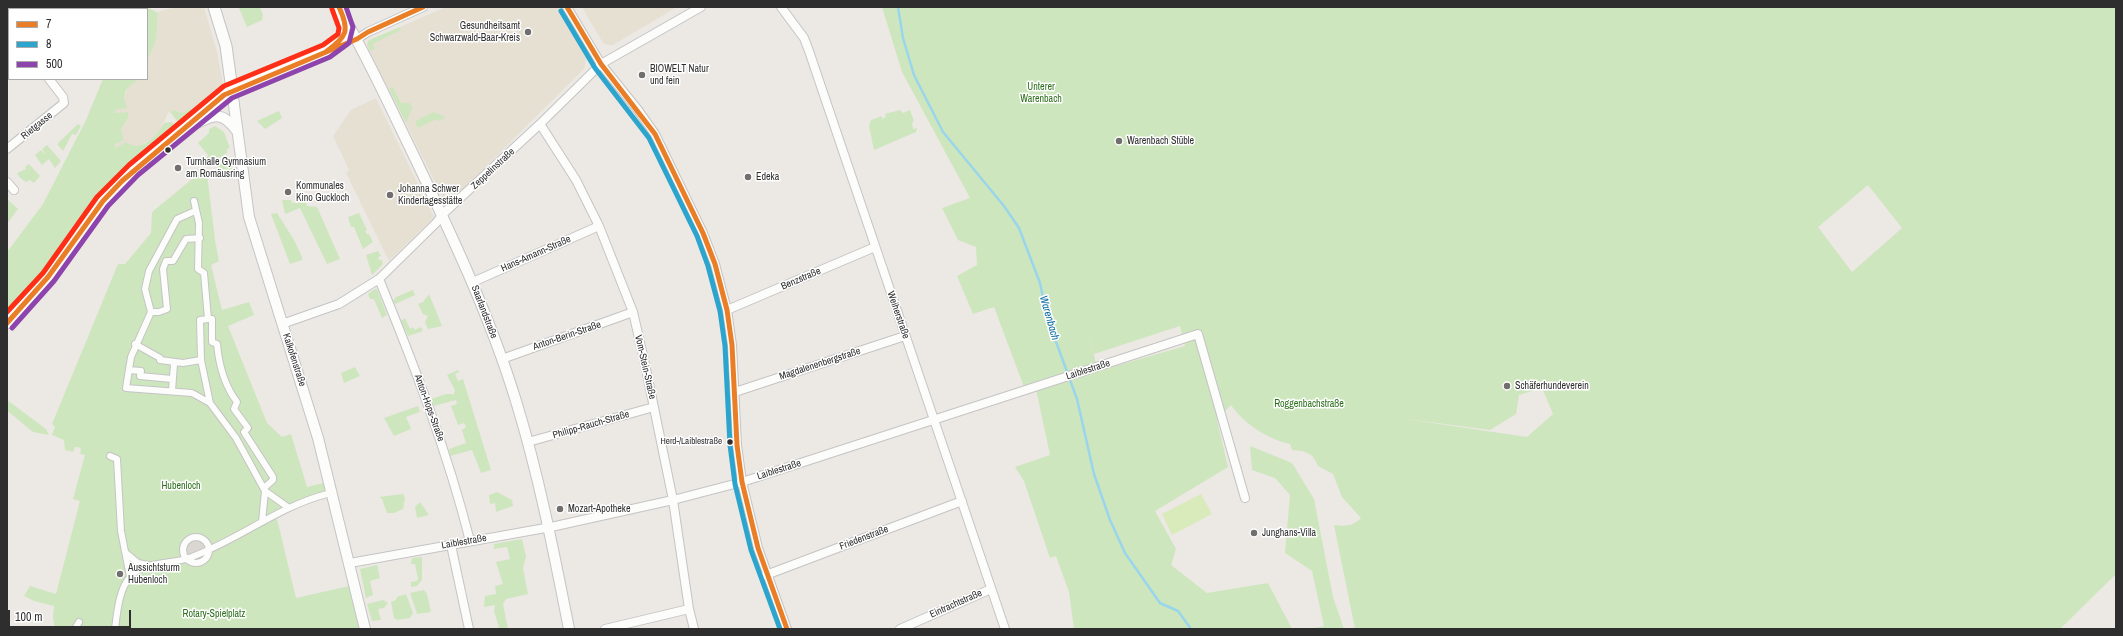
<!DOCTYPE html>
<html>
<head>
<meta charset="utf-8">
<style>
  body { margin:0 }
  #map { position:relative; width:2123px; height:636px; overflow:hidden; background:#ece8e4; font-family:"Archivo Narrow",sans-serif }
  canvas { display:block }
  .frame { position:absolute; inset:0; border:8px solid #2e2e2e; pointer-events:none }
  .legend { position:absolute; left:8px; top:8px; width:140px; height:72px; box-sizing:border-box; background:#fff; border:1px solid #ababab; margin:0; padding:5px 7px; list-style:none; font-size:12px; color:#2e2e2e }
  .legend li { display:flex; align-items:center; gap:8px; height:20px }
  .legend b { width:20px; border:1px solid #ababab }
  .scale { position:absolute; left:8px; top:610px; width:123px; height:18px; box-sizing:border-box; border:2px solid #2e2e2e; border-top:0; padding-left:5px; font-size:12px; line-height:14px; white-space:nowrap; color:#2e2e2e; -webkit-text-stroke:3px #fff; paint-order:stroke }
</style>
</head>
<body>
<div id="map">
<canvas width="2123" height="636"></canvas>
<div class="frame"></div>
<ul class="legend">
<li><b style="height:5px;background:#ea7e27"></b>7</li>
<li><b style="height:5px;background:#2ba5ce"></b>8</li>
<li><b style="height:5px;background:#8e44ad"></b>500</li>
</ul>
<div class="scale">100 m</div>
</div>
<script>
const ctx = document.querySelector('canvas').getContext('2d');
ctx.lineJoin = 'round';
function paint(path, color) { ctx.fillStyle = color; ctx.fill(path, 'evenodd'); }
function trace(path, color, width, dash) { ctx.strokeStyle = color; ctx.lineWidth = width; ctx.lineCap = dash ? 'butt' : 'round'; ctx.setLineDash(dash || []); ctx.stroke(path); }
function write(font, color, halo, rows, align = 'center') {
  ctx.font = font + ' "Archivo Narrow",sans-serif'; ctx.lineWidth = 3; ctx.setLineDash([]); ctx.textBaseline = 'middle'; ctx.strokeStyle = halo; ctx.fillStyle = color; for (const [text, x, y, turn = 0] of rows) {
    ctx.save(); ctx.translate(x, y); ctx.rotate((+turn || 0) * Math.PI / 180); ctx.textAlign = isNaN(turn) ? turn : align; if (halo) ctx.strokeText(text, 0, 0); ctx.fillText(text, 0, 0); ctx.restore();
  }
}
paint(new Path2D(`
  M176 7H204L217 52 223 84 206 98 207 100 191 111 182 113 174 110 168 113 160 130 153 138 140 146 116 148 114 145 124 140 121 129 128 118V112L115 114V110L124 98 129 85 138 79H147V61L156 40 158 12Z
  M446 7H558L586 59 584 69 453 199 443 198 367 46 370 40Z
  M582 7H677L613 45H608L603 43Z
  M376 98 434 217 389 261 346 173 349 170 333 136 351 110Z`), '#e6e0d3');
paint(new Path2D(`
  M131 7H147L158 13 156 40 147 61V9H130Z
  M260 7 263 15 262 20 247 27 239 8Z
  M882 7H2116V574L2060 629H1355L1334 525C1345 526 1353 527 1361 518L1342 497 1333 474 1318 466C1313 452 1305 451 1292 450L1290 444C1268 439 1244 424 1231 405L1217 420 1228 467 1155 511 1176 549 1171 565 1207 593 1268 583 1292 629H1074L1069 592 1056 556 1050 558 1024 481 1015 467 1050 455 1036 389 1185 346 1180 326 1094 354 1083 312 1096 363 1024 387 994 307 973 314 957 276 977 265 976 247 958 240 942 208 970 198 902 72ZM1868 185 1902 228 1852 272 1818 227ZM1542 388 1553 414 1527 437 1399 418 1490 430 1516 414 1519 395Z
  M400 27 401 30 373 44 375 49 370 51 367 43 369 40Z
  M103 79H138L126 90 124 98 127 108 115 110V113L128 112V118L121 129 124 140 114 145 116 148 126 142C140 154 157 136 164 123L172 122 174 125 178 122 170 112 174 110 182 113 208 101 122 172 41 279 7 315V252L43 204 86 120Z
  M393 87 401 103H410L412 108 406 123 389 89Z
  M900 110 903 113 910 110 914 121 912 123 913 129 917 128 916 132 874 150 869 126 871 120 882 116V119L886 117 885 114Z
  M279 111 282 118 265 129 257 121Z
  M433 112 446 117 438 121 437 119 418 128 415 121Z
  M78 124 81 126 76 135 72 134 63 151 57 144Z
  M215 126 224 132 230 148 227 149V153L207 165 204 162 208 155 198 143 209 133V129Z
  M47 145 61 161 55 168 49 159 42 165 35 155 41 150 46 155 42 149Z
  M231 157 233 171 219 170 217 168 219 167 216 165Z
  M29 164 40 176 34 183 30 180 26 182 20 178 17 173 26 169 25 167Z
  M207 174 215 240 219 261 211 265 222 310 249 302 254 315 228 326 267 423 282 437 291 434 307 487 323 483 326 491 295 502 288 511 277 519 296 598 349 586 359 629H55L53 618 54 606 34 601 24 596 30 586 56 594 80 501 73 499 85 455 80 454 81 449 78 447H75L73 452 65 450 64 440 52 435 55 427 52 424 118 264H125L151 233 152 212 197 175Z
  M7 199 18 209 7 224Z
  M282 200H291L292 203 306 202 307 206 317 207 340 259 327 264 300 208 285 214Z
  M277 213 294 240 302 257V260L290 264 271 214Z
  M359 213 367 230 365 231 367 234H369L373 242 363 249 354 227H351L348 217Z
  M378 251 381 256 378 257 379 260H382L383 264 372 275 366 255Z
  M375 289H377L387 315 382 318 374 299H370L368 294Z
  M413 290 415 295 395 304 393 301 396 297Z
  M429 294 442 326 428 329 425 322 428 316 423 314 418 304 423 302Z
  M405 318 410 329 413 327 415 330 421 327 423 331 408 336 401 321Z
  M355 367 360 376 344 383 341 373Z
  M458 370 459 372 455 374 458 381 463 379 491 470 481 473 472 450 450 456 449 449 466 443 462 430 466 427 464 423 458 425 451 406 457 404 456 400 434 406 431 399 446 394H454L455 390 447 375Z
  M7 400 46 429 49 435 33 432 10 413 7 411Z
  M418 406 420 412 406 417 411 429 394 436 384 418Z
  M1250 446 1292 463 1314 499 1333 597 1344 629H1310L1324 626 1312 571 1285 553 1290 495 1275 478 1252 470Z
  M497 492 512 500 513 506 496 512 495 503 490 504 489 495Z
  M403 494 405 498 403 509 394 513H387L382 499 379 497Z
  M420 502 429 515 417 518 415 507Z
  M522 539 526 557 523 568 528 594 506 599 503 604 508 629H497L499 627 494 611 495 605 484 607 485 596 496 594 495 586 503 584 496 562 510 559 507 547 494 549V544Z
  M422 557V580L417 586 411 587V582L417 581 418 579 415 564H411L412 558Z
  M377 565 380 578 370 581 373 595 366 598 360 569Z
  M424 590 427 594 431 612 417 614 410 593Z
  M406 594 413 613 410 618 397 620 394 618 391 602 396 600 397 597Z
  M383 600 388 603 384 608 378 609 381 620 372 621 367 604Z`), '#cee6be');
paint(new Path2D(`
  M1201 494 1212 514 1172 535 1162 514Z`), '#d9eabb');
paint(new Path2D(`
  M201 534 210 542 212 555 204 564 191 565 184 560 181 553V546L188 536Z`), '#dad6d2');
trace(new Path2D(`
  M898 7 903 38 914 75 943 132 1004 206 1019 228 1040 283 1047 317 1077 399 1094 474 1110 520 1125 553 1160 603 1178 611 1191 629`), '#99d6ec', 2.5);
const pedestrian = new Path2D(`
  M194 201 199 223 198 269 204 273 208 319H212V342L217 344C219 366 224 385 237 402L234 409 248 428 244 432 273 477V480L264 488
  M195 211 177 219 149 271 145 289 151 312 131 357 126 388 192 393 210 403 236 438 265 491 262 522
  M151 312H159L167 309 163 269 166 261H173L186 239 200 238
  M208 319 200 320 201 360 210 403
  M135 344 160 358V360L183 363 201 360
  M129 370 141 371 140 376 172 379
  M172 391 174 364
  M110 456 117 459 121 531 130 577
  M265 491 289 508
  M183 550a13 13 0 1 1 26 0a13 13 0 1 1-26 0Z
  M126 553 138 563 148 565
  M76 627 79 622
  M115 629C117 613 119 589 130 577 145 560 169 565 189 558 237 541 277 507 327 494`);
const minor = new Path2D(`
  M567 7 601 64 638 110 655 134 703 233 715 264 727 310 732 345 737 445 742 482 758 548 787 629
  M781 7 804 38 809 51 1005 629
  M52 9 55 7
  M7 38 9 36
  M357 39 368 32 423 7
  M540 124 576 180 599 226 633 312 645 364 673 500 689 609 694 629
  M7 149 64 103 63 97 49 79
  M7 182 14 190
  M379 279C414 365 447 450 470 541
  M473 282 599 226
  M727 310 875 247
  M282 324 339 304 379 279 436 223 445 212 540 124 601 64 701 7
  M502 359 633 312
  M735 392 905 336
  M528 442 654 407
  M451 545 469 629
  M350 563 551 527 673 500 742 482 1198 334 1245 498
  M766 575 962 501
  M605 629 689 609
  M900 629 991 589`);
const tertiary = new Path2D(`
  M344 17C370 62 391 109 414 156 452 236 490 316 516 401 539 476 554 553 569 629
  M232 90 249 217 318 438 365 629
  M189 126C210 119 219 106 237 131`);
const secondary = new Path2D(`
  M214 7 226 46 232 90
  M7 323 48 277 103 201 133 170 228 92 327 51 344 38 346 27 339 7`);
trace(pedestrian, '#c5c4c5', 8);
trace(minor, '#c5c4c5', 10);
trace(tertiary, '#c5c4c5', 12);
trace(secondary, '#c5c4c5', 13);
trace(pedestrian, '#fcfcfb', 6);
trace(minor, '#fcfcfb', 8);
trace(tertiary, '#fcfcfb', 10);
trace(secondary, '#fcfcfb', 11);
trace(new Path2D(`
  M567 7 601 64 655 134 703 233 715 264 727 310 732 345 737 445 742 482 758 548 787 629
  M327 51C347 36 350 31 339 7
  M7 323 48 277 103 201 122 181 224 95 357 39 368 32 423 7`), '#ea7e27', 5);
trace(new Path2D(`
  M561 11 595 68 649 138 697 236 708 266 720 311 725 346 730 445 735 484 751 550 780 629`), '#2ba5ce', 5);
trace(new Path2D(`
  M12 328 54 281 108 206 138 175 232 98 330 57 349 43 353 27 346 7`), '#8e44ad', 5);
trace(new Path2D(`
  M7 312 43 273 97 197 129 165 224 86 323 45 338 34 339 28 332 9`), '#ff2e17', 5);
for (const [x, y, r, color] of [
  [528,32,4,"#706f6e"],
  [642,75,4,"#706f6e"],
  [1119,141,4,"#706f6e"],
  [168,150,3.5,"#2e2e2e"],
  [178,168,4,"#706f6e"],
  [748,177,4,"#706f6e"],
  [288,192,4,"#706f6e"],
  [390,195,4,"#706f6e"],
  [1507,386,4,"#706f6e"],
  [730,442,3.5,"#2e2e2e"],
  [560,509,4,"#706f6e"],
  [1254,533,4,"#706f6e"],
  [120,574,4,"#706f6e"]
]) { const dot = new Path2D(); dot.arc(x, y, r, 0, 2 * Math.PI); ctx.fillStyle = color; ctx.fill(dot); trace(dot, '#fff', 1.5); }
write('9px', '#2e2e2e', '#fff', [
  ["Herd-/Laiblestraße",722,442]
], 'right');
write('10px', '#2e2e2e', '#fff', [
  ["Gesundheitsamt",520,26,"right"],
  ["Schwarzwald-Baar-Kreis",520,38,"right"],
  ["BIOWELT Natur",650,69],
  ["und fein",650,81],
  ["Warenbach Stüble",1127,141],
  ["Turnhalle Gymnasium",186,162],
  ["am Romäusring",186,174],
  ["Edeka",756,177],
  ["Kommunales",296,186],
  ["Kino Guckloch",296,198],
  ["Johanna Schwer",398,189],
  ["Kindertagesstätte",398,201],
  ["Schäferhundeverein",1515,386],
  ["Mozart-Apotheke",568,509],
  ["Junghans-Villa",1262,533],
  ["Aussichtsturm",128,568],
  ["Hubenloch",128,580]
], 'left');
write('10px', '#2c6e1b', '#fff', [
  ["Unterer",1041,87],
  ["Warenbach",1041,99],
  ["Roggenbachstraße",1309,404],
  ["Hubenloch",181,486],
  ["Rotary-Spielplatz",214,614]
]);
write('10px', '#2e2e2e', '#fff', [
  ["Rietgasse",37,126,-39],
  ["Zeppelinstraße",493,169,-43],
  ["Hans-Amann-Straße",536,254,-24],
  ["Benzstraße",801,279,-23],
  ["Saarlandstraße",484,312,69],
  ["Weiherstraße",898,315,71],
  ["Anton-Berin-Straße",567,336,-19],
  ["Kalkofenstraße",294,360,72],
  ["Magdalenenbergstraße",820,364,-18],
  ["Vom-Stein-Straße",645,367,77],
  ["Laiblestraße",1088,370,-18],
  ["Anton-Hops-Straße",429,408,70],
  ["Philipp-Rauch-Straße",591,425,-16],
  ["Laiblestraße",779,470,-18],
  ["Friedenstraße",864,538,-21],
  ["Laiblestraße",464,542,-10],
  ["Eintrachtstraße",956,604,-24]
]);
write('italic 11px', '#0d6fa3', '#fff', [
  ["Warenbach",1049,318,74]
]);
</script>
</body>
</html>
